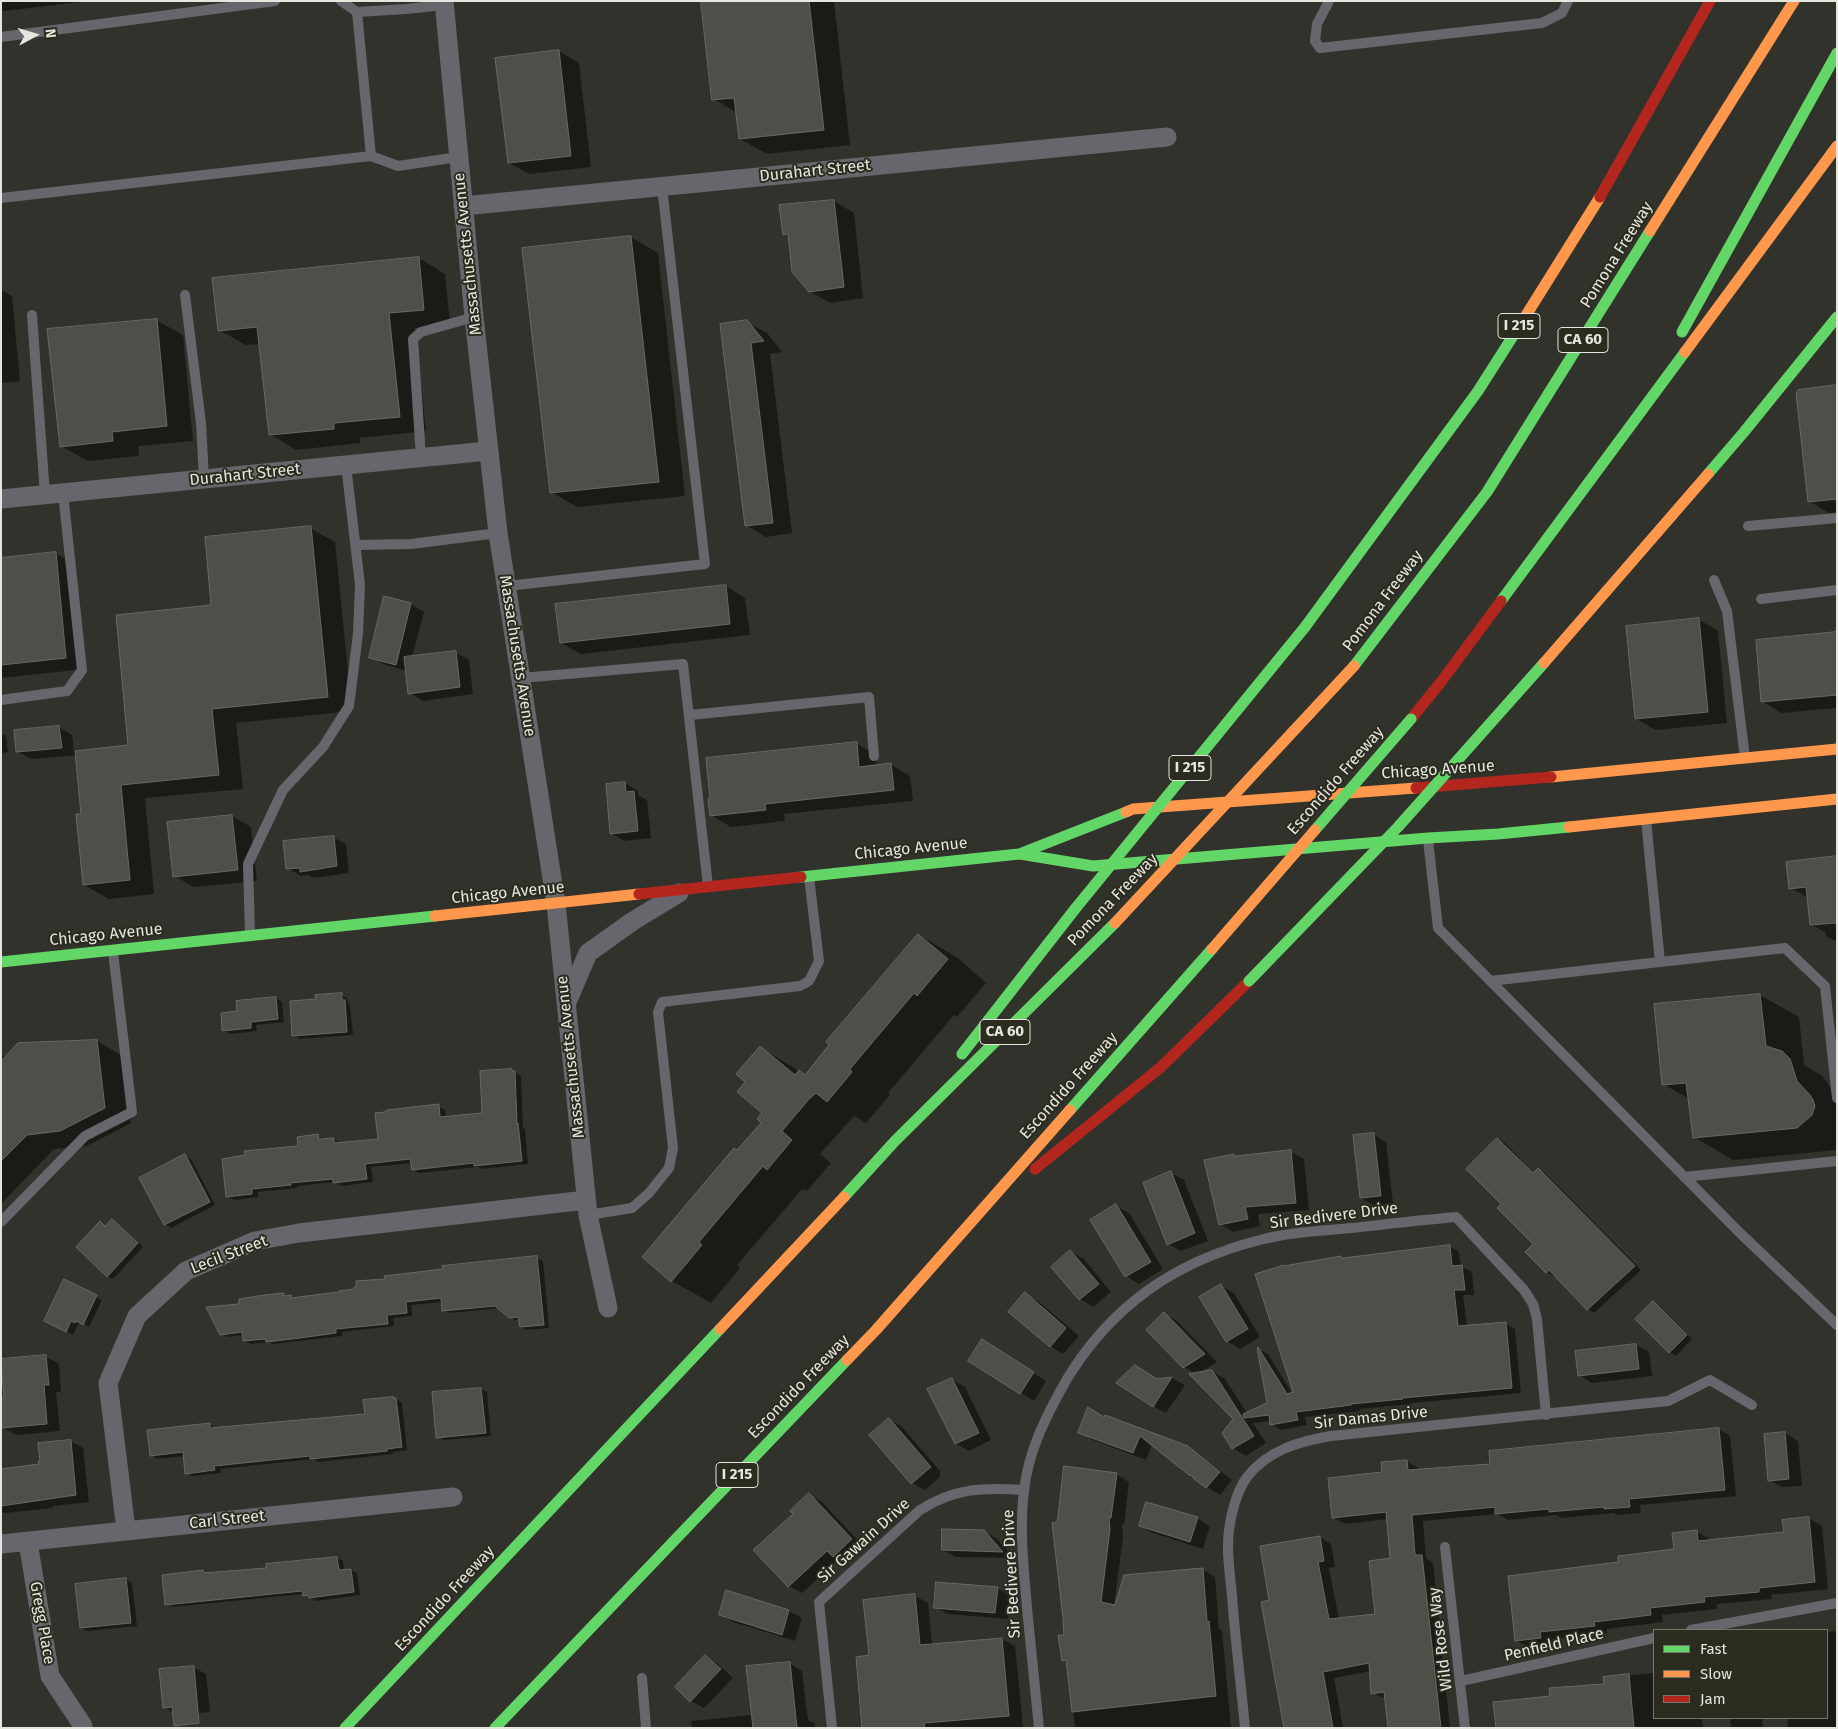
<!DOCTYPE html>
<html>
<head>
<meta charset="utf-8">
<style>
  body { margin:0 }
  #map { position:relative; width:1838px; height:1729px; overflow:hidden; background:#32322c; font-family:"Fira Sans",sans-serif }
  canvas { display:block }
  .frame { position:absolute; inset:0; border:2px solid #e6e6df; pointer-events:none }
  .legend { position:absolute; left:1653px; top:1629px; width:175px; height:90px; box-sizing:border-box; background:#2b2b1f; border:1px solid #76766c; margin:0; padding:6px 9px; list-style:none; font-size:15px; color:#e6e6df }
  .legend li { display:flex; align-items:center; gap:10px; height:25px }
  .legend b { width:25px; border:1px solid #76766c }
  .north { position:absolute; left:10px; top:10px; width:50px; height:50px; -webkit-text-stroke:4px #2b2b1f; paint-order:stroke; rotate:84deg; font-size:14px; font-weight:700; line-height:20px; text-align:center; color:#e6e6df }
  .north::after { content:''; display:block; margin:auto; width:18px; height:22px; background:#e6e6df; clip-path:polygon(50% 0,100% 100%,50% 72%,0 100%) }
</style>
</head>
<body>
<div id="map">
<canvas width="1838" height="1729"></canvas>
<div class="frame"></div>
<ul class="legend">
<li><b style="height:6px;background:#63d668"></b>Fast</li>
<li><b style="height:6px;background:#ff974d"></b>Slow</li>
<li><b style="height:6px;background:#b3261e"></b>Jam</li>
</ul>
<div class="north">N</div>
</div>
<script>
const ctx = document.querySelector('canvas').getContext('2d');
ctx.lineJoin = 'round';
function paint(path, color) { ctx.fillStyle = color; ctx.fill(path, 'evenodd'); }
function trace(path, color, width, dash) { ctx.strokeStyle = color; ctx.lineWidth = width; ctx.lineCap = dash ? 'butt' : 'round'; ctx.setLineDash(dash || []); ctx.stroke(path); }
function write(font, color, halo, rows, align = 'center') {
  ctx.font = font + ' "Fira Sans",sans-serif'; ctx.lineWidth = 4; ctx.setLineDash([]); ctx.textBaseline = 'middle'; ctx.strokeStyle = halo; ctx.fillStyle = color; for (const [text, x, y, turn = 0] of rows) {
    ctx.save(); ctx.translate(x, y); ctx.rotate((+turn || 0) * Math.PI / 180); ctx.textAlign = isNaN(turn) ? turn : align; if (halo) ctx.strokeText(text, 0, 0); ctx.fillText(text, 0, 0); ctx.restore();
  }
}
paint(new Path2D(`
  M1 1H90L4 11 1 10Z
  M702 1H834L850 145 767 154 740 139 737 113 714 99Z
  M559 51 579 63 591 167 529 174 509 163Z
  M834 201 854 213 863 298 830 303 809 291 789 237 784 234Z
  M631 237 658 253 685 496 577 507 551 492Z
  M419 258 445 274 450 324 415 328 426 431 360 438V443L296 450 270 434 260 344 246 345 219 330Z
  M1 290 12 296 20 381 1 383Z
  M156 320 183 335 193 441 138 446 139 456 88 461 61 446Z
  M746 322 767 333 782 352 770 354 792 533 766 537 746 525Z
  M1837 386V512L1829 513 1809 501Z
  M310 528 335 542 352 711 236 723 243 789 145 798 154 894 109 899 84 885 83 815 77 755 31 759 18 752 59 727 72 735 74 752 129 746Z
  M55 553 75 565 86 669 1 678V559Z
  M726 586 745 598 750 635 581 654 561 643Z
  M385 598 411 604 424 612 412 657 456 653 469 660 473 694 423 701 410 693 407 671 383 664 370 657Z
  M1698 619 1718 631 1727 723 1656 730 1636 719Z
  M1837 633V708L1782 713 1763 702Z
  M1 733 6 736 8 752 1 753Z
  M856 743 876 755 877 766 891 765 910 776 913 801 784 814 785 821 731 827 711 815Z
  M625 783 638 791V795L647 800 651 838 624 841 611 833Z
  M232 816 251 827 257 881 194 887 174 876Z
  M333 837 346 844 349 873 314 878 308 875 301 876 288 868Z
  M1837 857V942L1826 936V933L1812 925 1809 898 1790 888Z
  M919 935 958 958 986 983 957 1017 954 1015 888 1093 890 1095 866 1123 854 1116 820 1154 831 1163 807 1191 802 1189 737 1265 740 1268 711 1303 672 1281 738 1152 763 1122 764 1113 747 1082 761 1048 806 1075Z
  M341 995 347 998 348 1003 350 1004 353 1035 300 1039 293 1035 317 1001Z
  M1760 995 1799 1017 1804 1065 1821 1075 1828 1083 1837 1106V1150L1733 1160 1694 1137 1689 1099 1663 1084Z
  M276 998 282 1002 284 1022 256 1025 257 1031 230 1034 223 1030 238 1012Z
  M97 1041 124 1057 131 1123 87 1146 54 1149 1 1204V1057Z
  M511 1070 521 1076 523 1128 525 1129 528 1164 482 1169 478 1167 419 1173 413 1169 412 1163 371 1167 373 1182 341 1186 335 1182 297 1186V1188L258 1192V1197L234 1200 227 1196 318 1136 325 1140 334 1139 340 1143 379 1140 438 1106 445 1110 446 1118 484 1114Z
  M1373 1134 1386 1142 1393 1203 1374 1205 1361 1198Z
  M1498 1139 1505 1143 1534 1173 1538 1169 1545 1173 1641 1270 1594 1313 1588 1309 1555 1275 1554 1276 1547 1272 1527 1252 1535 1244 1503 1204Z
  M1291 1152 1304 1159 1309 1210 1258 1214 1260 1226 1233 1232 1220 1224 1233 1155 1237 1157Z
  M185 1156 191 1159 215 1205 171 1228 165 1224Z
  M1171 1173 1184 1180 1208 1241 1181 1251 1168 1244Z
  M1116 1206 1129 1213 1163 1269 1139 1284 1126 1276Z
  M112 1220 118 1224 143 1247 113 1279 107 1276 100 1222 106 1226Z
  M1449 1246 1459 1252 1461 1266 1472 1272 1474 1295H1463L1467 1327 1505 1323 1515 1329 1521 1393 1412 1403V1404L1360 1409V1411L1305 1417 1307 1425 1281 1430 1272 1424 1271 1421 1253 1423 1266 1443 1246 1456 1233 1448 1235 1419 1196 1374 1184 1367 1164 1314 1177 1321 1217 1362 1199 1373 1212 1371 1225 1379 1247 1413 1268 1404 1258 1349 1268 1354 1292 1393 1294 1392 1341 1257 1344 1259Z
  M1071 1252 1084 1259 1111 1292 1093 1307 1080 1299Z
  M536 1258 543 1261 549 1328 527 1330 521 1327 520 1320H516L510 1317 500 1308 450 1313 443 1310V1302L411 1305 412 1316 393 1318 394 1326 342 1332V1336L273 1344 269 1342 251 1344 244 1340V1335L228 1337 221 1334 241 1305 284 1294 294 1299 356 1290 386 1280Z
  M65 1281 102 1300 89 1327 82 1323 81 1325 78 1324 73 1335 46 1320Z
  M1221 1286 1234 1293 1260 1337 1240 1349 1227 1341Z
  M1025 1294 1038 1301 1079 1336 1063 1354 1050 1346Z
  M1653 1303 1659 1306 1692 1339 1676 1356 1670 1352Z
  M1636 1345 1649 1352 1652 1376 1592 1383 1579 1375Z
  M995 1348 1046 1381 1034 1401 970 1361Z
  M46 1357 59 1364 61 1392H56L60 1431 16 1435 3 1428 6 1399Z
  M1172 1378 1185 1385 1166 1413 1153 1406 1158 1381Z
  M952 1379 965 1387 991 1440 969 1451 956 1444Z
  M481 1389 487 1392 491 1436 444 1440 438 1437Z
  M396 1399 402 1403 407 1450 393 1452V1454L318 1462 314 1459 220 1469 221 1473 192 1476 186 1473 185 1456 157 1459 151 1455 209 1424 215 1428 366 1415Z
  M1105 1418 1187 1448 1201 1456 1232 1480 1220 1495 1207 1487 1152 1444 1146 1460 1093 1440 1080 1432Z
  M889 1419 902 1427 940 1471V1477L925 1490 912 1483Z
  M1719 1429 1730 1436 1736 1496 1640 1505 1641 1513 1617 1515 1613 1513 1562 1518 1556 1515 1508 1520 1498 1514 1423 1521 1426 1558 1433 1563 1450 1728H1389L1386 1699 1372 1693 1371 1671 1334 1678 1343 1728H1285L1270 1601 1320 1537 1331 1544 1335 1567 1329 1568 1339 1619 1377 1615 1392 1559 1388 1519 1345 1524 1333 1517 1384 1473 1406 1461 1418 1468V1471L1492 1465Z
  M1785 1433 1798 1441 1802 1486 1782 1487 1769 1480Z
  M70 1441 83 1448 89 1502 53 1506V1508L5 1513 1 1512V1470L40 1465Z
  M1116 1474 1129 1482 1124 1525 1122 1524 1123 1537 1114 1606 1202 1569 1215 1577 1219 1629 1222 1630 1231 1728H1075L1067 1663 1063 1660 1065 1636 1058 1524Z
  M809 1495 822 1502 864 1547 846 1563 839 1559 802 1593 789 1586 794 1514Z
  M1197 1518 1210 1526 1203 1549 1153 1533 1140 1526Z
  M1809 1518 1822 1526 1828 1589 1771 1595 1772 1599 1717 1604V1609L1662 1615 1663 1622 1607 1629V1633L1552 1639 1553 1645 1529 1648 1516 1640 1620 1563 1675 1550 1697 1532 1710 1539V1541L1785 1533Z
  M984 1531 997 1539 1014 1558 956 1557 943 1550Z
  M337 1558 343 1561 344 1571 351 1570 357 1573 360 1595 316 1601 303 1594 173 1607 167 1604 203 1572 208 1574 267 1569Z
  M126 1579 132 1583 137 1626 87 1631 81 1628Z
  M997 1588 1010 1596 1008 1619 948 1614 935 1607Z
  M727 1592 789 1611 802 1618 795 1641 733 1622 720 1614Z
  M915 1596 928 1603 932 1645 1002 1639 1015 1646 1023 1728H864L870 1657Z
  M1837 1631V1728H1788L1787 1718H1827V1632Z
  M705 1656 718 1664 733 1678 704 1708 691 1701Z
  M790 1664 802 1671 808 1720 815 1724V1728H692L691 1721 752 1715Z
  M193 1667 206 1674 210 1712 177 1715 164 1707Z
  M1654 1673V1718H1702L1703 1728H1498L1551 1697 1605 1685 1604 1678Z
  M1730 1718H1762L1763 1728H1731Z`), '#0007');
const building = new Path2D(`
  M701 1H809L824 130 739 139 734 98 712 100Z
  M559 50 571 156 508 163 495 58Z
  M834 200 844 287 809 292 792 272 788 234 783 235 779 205Z
  M631 236 659 482 550 493 522 248Z
  M419 257 424 310 389 313 400 417 334 423V429L269 435 257 327 218 331 212 278Z
  M157 319 167 426 112 432 113 441 60 447 47 329Z
  M747 320 764 341 751 343 773 523 745 526 720 324Z
  M1837 385V499L1808 502 1796 393 1798 390Z
  M311 526 328 697 212 709 219 775 121 785 130 880 83 885 76 814H81L75 751 128 745 116 615 211 605 205 537Z
  M56 552 66 658 1 665V558Z
  M726 585 730 624 560 643 555 604Z
  M384 596 411 603 396 665 369 658Z
  M1699 618 1708 712 1635 719 1626 626Z
  M1837 632V695L1761 702 1756 640Z
  M456 651 460 687 408 694 404 657Z
  M59 726 62 748 16 752 14 730Z
  M857 742 859 767 891 763 894 790 765 804 766 810 710 816 708 799 710 798 706 758Z
  M625 782 626 792 634 791 638 831 610 834 606 784Z
  M232 815 238 870 173 877 167 822Z
  M334 836 337 866 300 872V868L286 869 283 841Z
  M1837 856V923L1810 925 1806 887 1789 889 1786 862Z
  M918 934 948 959 917 996 914 993 850 1069 852 1072 827 1102 816 1093 809 1099 782 1131 792 1140 767 1170 763 1166 699 1242 702 1245 671 1282 642 1257 734 1148 737 1150 761 1123 757 1119 762 1113 737 1092 745 1082 736 1074 760 1046 795 1075 799 1070 805 1075 829 1045 826 1042Z
  M342 993V1000H345L347 1032 292 1036 290 1001 316 999 315 995Z
  M1760 994 1766 1046 1782 1051 1790 1059 1797 1081 1810 1095 1813 1100 1815 1106 1812 1115 1797 1128 1693 1138 1686 1083 1662 1085 1654 1004Z
  M276 997 278 1019 251 1022V1028L222 1031 221 1013 237 1011 236 1001Z
  M97 1040 105 1108 60 1131 27 1135 1 1161V1061L18 1043Z
  M512 1069V1071H515L517 1124 518 1123 522 1161 474 1166V1163L412 1170 410 1159 365 1164 367 1179 333 1183V1179L290 1183 291 1185 252 1189V1194L226 1197 222 1159 245 1155 244 1151 298 1146 297 1137 318 1134 319 1139 334 1138V1143L378 1139 375 1113 385 1112 387 1110 439 1104 440 1117 482 1113 480 1071Z
  M1374 1133 1381 1196 1360 1198 1353 1135Z
  M1497 1138 1533 1173 1538 1168 1635 1266 1587 1310 1549 1270 1546 1273 1525 1252 1533 1244 1497 1208 1501 1204 1466 1169Z
  M1291 1150 1296 1203 1245 1207 1248 1219 1219 1225 1204 1160 1234 1154V1156Z
  M185 1154 210 1202 164 1225 139 1178Z
  M1171 1171 1195 1233 1167 1245 1143 1183Z
  M1116 1204 1151 1262 1125 1277 1090 1220Z
  M112 1219 138 1243 107 1277 76 1247 100 1221 105 1226Z
  M1450 1245 1452 1266 1462 1265 1465 1290H1454L1458 1326 1506 1322 1512 1388 1402 1398 1403 1399 1351 1404V1405L1296 1412 1298 1420 1270 1425 1269 1415 1244 1418 1243 1414 1267 1403 1257 1348 1258 1347 1287 1394 1293 1392 1255 1274 1284 1265V1266L1341 1256V1258Z
  M1070 1250 1099 1284 1079 1300 1051 1267Z
  M537 1256 544 1325 520 1327 518 1317 509 1318 495 1306 442 1311 441 1298 406 1302 407 1313 387 1315 388 1324 336 1329V1333L300 1338 266 1342 265 1339 243 1341 242 1332 220 1335 206 1307 239 1304V1299L264 1295 284 1293V1296L291 1295V1298L339 1292V1291L354 1289V1287H356V1281L385 1279 384 1276 443 1269 442 1266Z
  M64 1279 97 1295 83 1325 76 1321 75 1323 71 1321 66 1332 44 1321Z
  M1221 1284 1248 1329 1226 1342 1199 1297Z
  M1025 1292 1066 1328 1050 1347 1008 1312Z
  M1653 1301 1687 1335 1669 1353 1635 1319Z
  M1164 1312 1205 1354 1183 1368 1146 1330Z
  M982 1339 1034 1372 1020 1394 968 1361Z
  M1636 1344 1639 1369 1578 1376 1575 1351Z
  M46 1355 49 1385H44L47 1424 1 1428V1398H4L1 1359Z
  M1135 1365 1157 1379 1172 1377 1153 1407 1116 1383Z
  M1212 1370 1254 1436 1232 1449 1222 1433 1233 1419 1189 1374Z
  M952 1378 979 1433 955 1444 927 1389Z
  M481 1388 486 1433 436 1438 432 1392Z
  M393 1397V1398H396L402 1447 387 1449V1451L310 1459V1456L214 1466 215 1470 185 1474 183 1452 150 1456 147 1430 210 1423V1428L365 1414 363 1400Z
  M1088 1407 1104 1417 1105 1415 1188 1446 1220 1472 1206 1488 1193 1478V1476L1189 1475 1140 1436 1133 1453 1078 1433Z
  M889 1418 931 1467 911 1484 869 1435Z
  M1719 1428 1725 1490 1629 1499 1630 1507 1604 1509V1507L1549 1512V1509L1495 1514V1507L1412 1515 1415 1555H1422L1441 1728H1388L1384 1692 1371 1694 1369 1663 1323 1672 1333 1728H1284L1261 1602 1269 1600 1260 1546 1320 1536 1324 1561 1318 1562 1329 1619 1375 1614 1369 1561 1390 1558 1386 1512 1332 1518 1328 1478 1382 1472 1381 1462 1407 1460 1408 1470 1490 1464 1489 1451Z
  M1785 1432 1789 1479 1768 1481 1764 1434Z
  M71 1440 76 1495 1 1506V1469L39 1464 38 1461H40L38 1443Z
  M1064 1466 1117 1473 1111 1518H1109L1110 1529 1101 1602 1115 1605 1124 1575 1203 1568 1207 1622 1209 1621 1216 1696 1072 1712 1066 1660 1062 1661 1058 1635H1064L1063 1618 1052 1523 1057 1522Z
  M809 1493 852 1539 833 1557 827 1551 788 1587 753 1550 793 1514 790 1511Z
  M1146 1502 1198 1517 1190 1542 1139 1526Z
  M1809 1517 1815 1582 1759 1588V1592L1704 1597 1705 1602 1650 1608 1651 1615 1594 1622 1595 1626 1540 1632 1541 1638 1515 1641 1508 1576 1618 1562V1556L1674 1549 1672 1533 1697 1530 1698 1541 1784 1532 1782 1520Z
  M942 1529 984 1530 1003 1552 942 1550Z
  M337 1557 339 1570 351 1569 354 1592 309 1598 308 1595 303 1596 302 1591 165 1605 162 1575 203 1570 204 1573 266 1568V1564Z
  M126 1578 131 1623 80 1628 75 1584Z
  M936 1582 998 1587 995 1613 934 1608Z
  M726 1590 789 1610 782 1635 719 1615Z
  M915 1594 920 1645 1002 1638 1009 1716 924 1723 925 1728H862L856 1657 869 1655 863 1600Z
  M705 1655 721 1669 690 1702 675 1687Z
  M790 1662 797 1728H753L746 1666Z
  M194 1666 199 1723 174 1726 172 1707 163 1708 159 1669Z
  M1629 1674 1634 1728H1496L1493 1702 1550 1696 1549 1688 1604 1684 1603 1677Z`);
paint(building, '#4f4f4a');
trace(building, '#686864', 1);
trace(new Path2D(`
  M341 1 357 12 406 9 444 5
  M1329 1 1317 24 1315 41 1320 48 1542 23 1562 13 1568 1
  M357 12 371 156
  M1 37 275 1
  M1 198 371 156 398 166 458 157
  M185 295 201 423 204 479
  M32 315 45 495
  M421 457 413 339 421 332 474 317
  M1748 526 1837 518
  M357 545 411 544 498 533
  M1714 580 1727 611 1745 758
  M507 586 705 564 662 187
  M1761 599 1837 590
  M521 678 683 664 708 886
  M1 700 67 691 82 670 63 493
  M690 715 869 697 874 756
  M1646 820 1660 962 1785 948 1825 986 1837 1098
  M1428 840 1438 928 1741 1234 1837 1325
  M250 934 248 864 283 790 323 747 349 706 358 634 360 585 346 465
  M1490 981 1660 962
  M1684 1177 1837 1161
  M588 1215 632 1208 649 1193 669 1168 673 1148 658 1012 662 1002 800 986 809 981 819 961 809 877
  M1 1222 85 1136 132 1112 113 952
  M1445 1547 1465 1728
  M1691 1630 1837 1603
  M642 1678 646 1728
  M1461 1681 1654 1638
  M832 1728 819 1602 920 1510C955 1488 983 1487 1024 1490
  M1039 1728C1035 1688 1031 1648 1027 1608 1024 1569 1019 1530 1024 1491 1028 1451 1047 1414 1067 1379 1112 1305 1176 1261 1260 1240 1290 1232 1321 1231 1352 1228 1387 1224 1421 1220 1456 1217L1524 1290 1533 1304 1537 1319 1546 1415
  M1245 1728C1241 1684 1235 1639 1232 1595 1230 1574 1226 1551 1229 1530 1231 1513 1237 1491 1247 1477 1268 1450 1300 1441 1331 1436L1668 1401 1710 1380 1752 1405`), '#68666d', 10);
trace(new Path2D(`
  M444 1 474 317 498 533 556 904 588 1215 608 1308
  M463 206 1167 137
  M1 499 488 451
  M567 1002 588 953 633 921 679 893
  M126 1530 108 1383 137 1316 186 1271 255 1241 299 1233 586 1200
  M28 1542 50 1676 83 1726
  M1 1544 453 1497`), '#68666d', 19);
trace(new Path2D(`
  M1682 332 1837 53
  M1501 601 1685 352
  M1305 627 1478 391 1520 325
  M1354 666 1487 492 1650 231
  M1020 854 1093 866 1428 838 1498 834 1569 827
  M801 877 1019 854 1126 812
  M1 962 435 916
  M962 1054 1075 909
  M1070 1110 1212 949
  M844 1197 895 1141 1115 923
  M345 1728 720 1329
  M495 1728 847 1360`), '#63d668', 11);
trace(new Path2D(`
  M1650 231 1794 1
  M1520 325 1600 197
  M1685 352 1837 146
  M1551 777 1837 749
  M1126 812 1133 809 1416 788
  M1569 827 1837 799
  M435 916 639 894
  M720 1329 844 1197
  M847 1360 876 1330 1070 1110`), '#ff974d', 11);
trace(new Path2D(`
  M1600 197 1710 1
  M1411 719 1441 682 1501 601
  M1416 788 1551 777
  M639 894 801 877
  M1035 1169 1161 1067 1249 981`), '#b3261e', 11);
trace(new Path2D(`
  M1708 474 1744 432 1837 317
  M1315 830 1411 719
  M1075 909 1305 627
  M1249 981 1398 827 1544 663`), '#63d668', 11);
trace(new Path2D(`
  M1544 663 1708 474
  M1115 923 1354 666
  M1212 949 1315 830`), '#ff974d', 11);
for (const [x, y, w] of [
  [1519,326,42],
  [1583,340,50],
  [1190,768,42],
  [1005,1032,50],
  [737,1475,42]
]) { const box = new Path2D(); box.roundRect(x - w / 2, y - 12.5, w, 25, 4); ctx.fillStyle = '#2b2b1f'; ctx.fill(box); trace(box, '#e6e6df', 1); }
write('bold 15px', '#e6e6df', null, [
  ["I 215",1519,326],
  ["CA 60",1583,340],
  ["I 215",1190,768],
  ["CA 60",1005,1032],
  ["I 215",737,1475]
]);
write('16px', '#e6e6df', '#2b2b1f', [
  ["Durahart Street",815,171,-6],
  ["Massachusetts Avenue",468,254,-96],
  ["Pomona Freeway",1617,255,-58],
  ["Durahart Street",245,475,-6],
  ["Pomona Freeway",1383,601,-53],
  ["Massachusetts Avenue",517,656,81],
  ["Chicago Avenue",1438,770,-4],
  ["Escondido Freeway",1336,781,-49],
  ["Chicago Avenue",911,849,-6],
  ["Chicago Avenue",508,893,-6],
  ["Pomona Freeway",1113,900,-46],
  ["Chicago Avenue",106,935,-6],
  ["Massachusetts Avenue",571,1057,-96],
  ["Escondido Freeway",1069,1086,-48],
  ["Sir Bedivere Drive",1334,1216,-7],
  ["Lecil Street",229,1255,-21],
  ["Escondido Freeway",799,1387,-46],
  ["Sir Damas Drive",1371,1418,-6],
  ["Carl Street",227,1520,-6],
  ["Sir Gawain Drive",864,1541,-42],
  ["Sir Bedivere Drive",1012,1574,-93],
  ["Escondido Freeway",445,1599,-47],
  ["Gregg Place",42,1623,80],
  ["Wild Rose Way",1441,1639,-97],
  ["Penfield Place",1554,1645,-13]
]);
</script>
</body>
</html>
